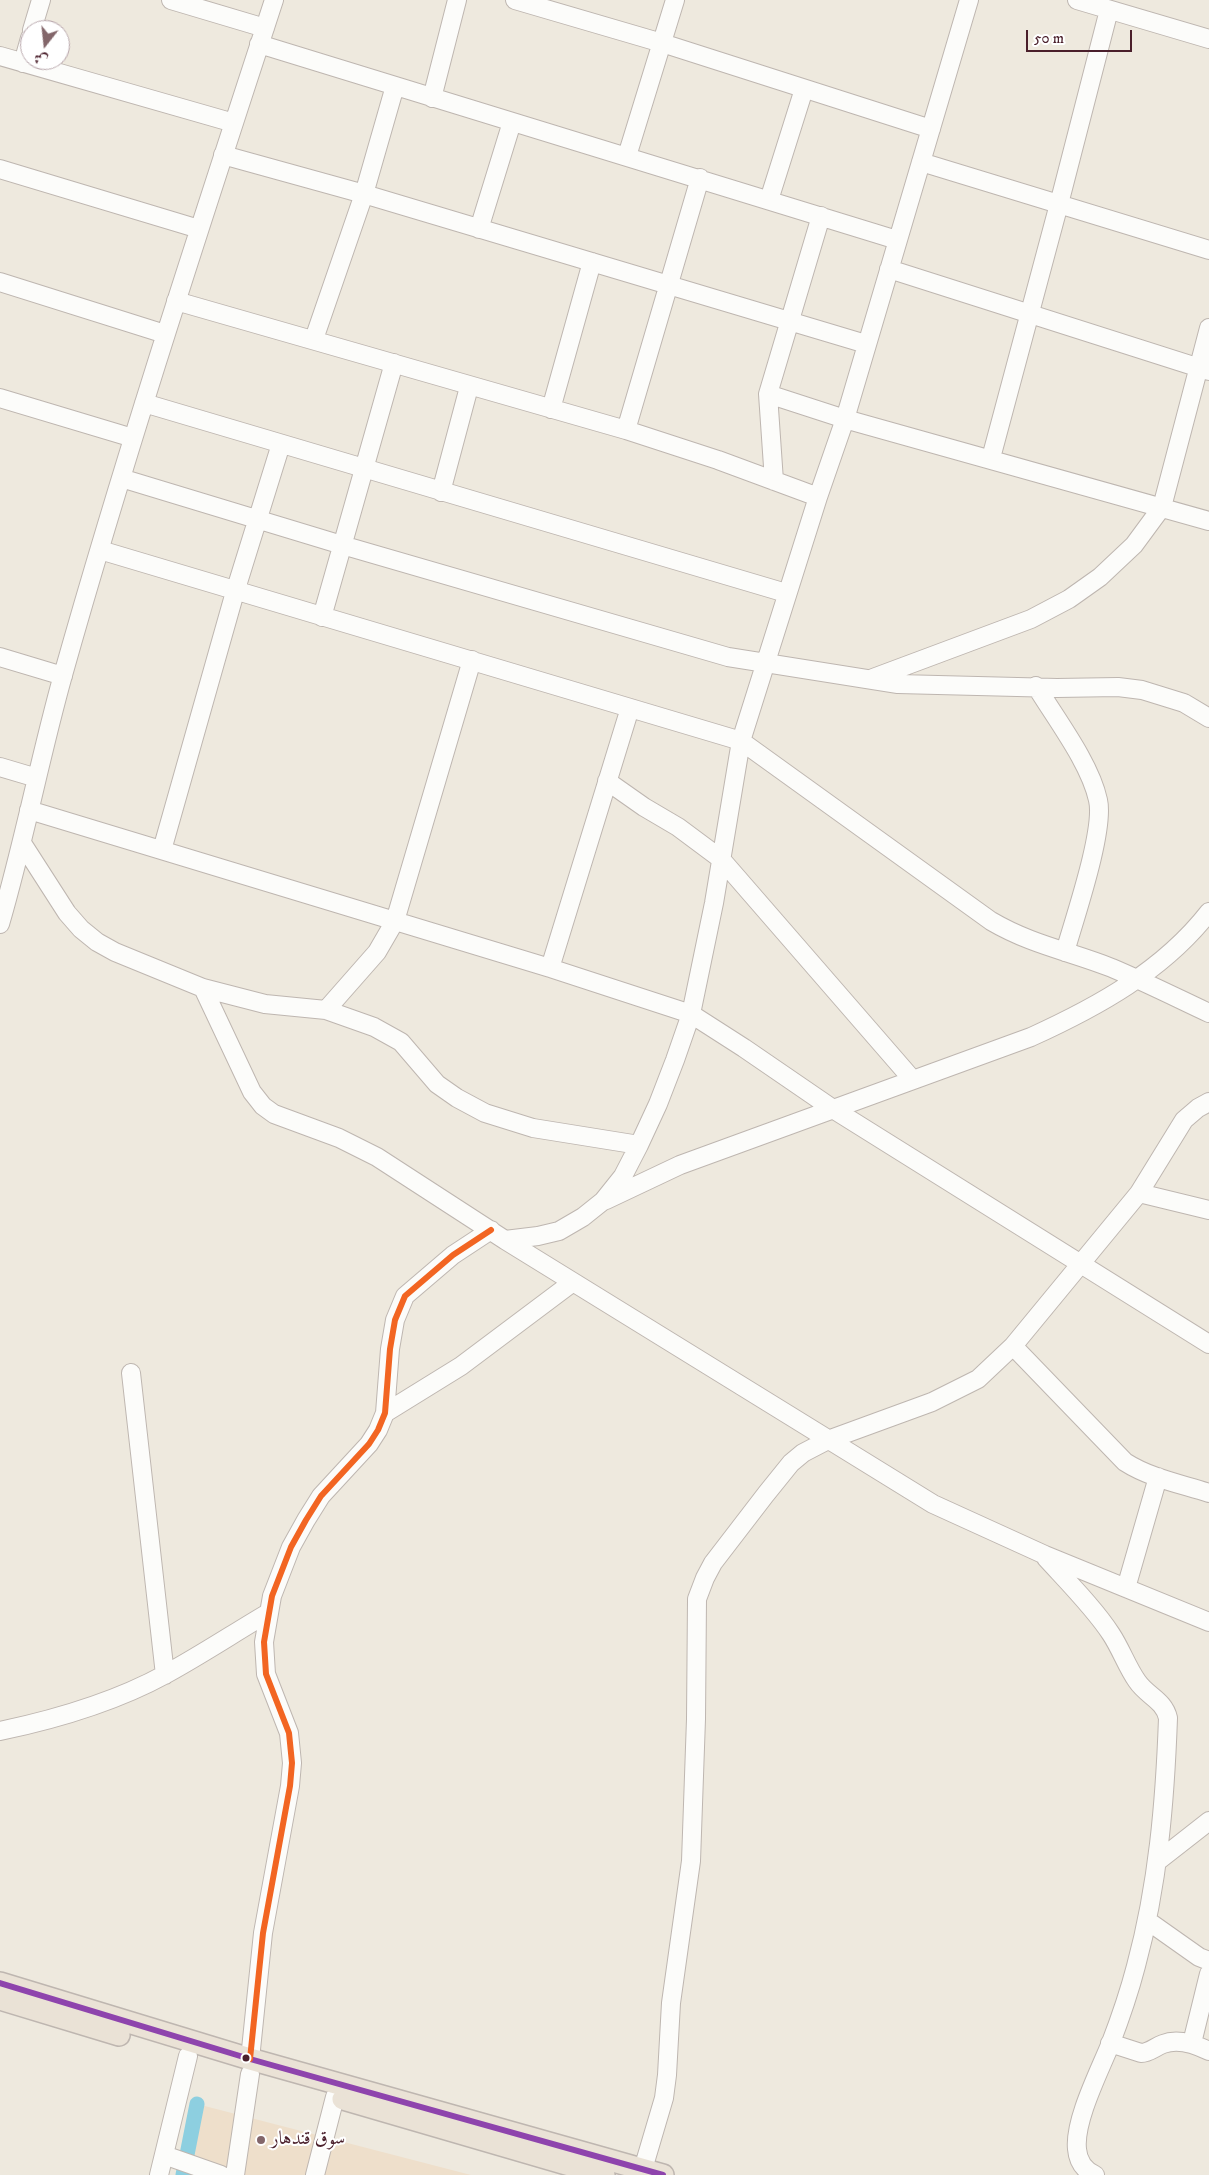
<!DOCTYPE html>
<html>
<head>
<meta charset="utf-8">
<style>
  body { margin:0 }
  #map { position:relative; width:1209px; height:2175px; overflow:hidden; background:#eee9de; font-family:"IM FELL DW Pica",Amiri,serif }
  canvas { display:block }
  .north { position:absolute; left:20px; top:20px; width:50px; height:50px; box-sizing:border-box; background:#fff; border:1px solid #b7a5aa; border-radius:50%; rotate:196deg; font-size:14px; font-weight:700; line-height:20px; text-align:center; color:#4a1f2b }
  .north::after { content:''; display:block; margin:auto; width:18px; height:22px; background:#83666a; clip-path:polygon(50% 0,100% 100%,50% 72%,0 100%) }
  .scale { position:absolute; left:1026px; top:30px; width:106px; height:22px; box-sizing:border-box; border:2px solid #4a1f2b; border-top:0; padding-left:6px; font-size:15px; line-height:18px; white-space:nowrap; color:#4a1f2b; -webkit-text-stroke:4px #fff; paint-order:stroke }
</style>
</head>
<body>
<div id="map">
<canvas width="1209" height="2175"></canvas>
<div class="north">ش</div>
<div class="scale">50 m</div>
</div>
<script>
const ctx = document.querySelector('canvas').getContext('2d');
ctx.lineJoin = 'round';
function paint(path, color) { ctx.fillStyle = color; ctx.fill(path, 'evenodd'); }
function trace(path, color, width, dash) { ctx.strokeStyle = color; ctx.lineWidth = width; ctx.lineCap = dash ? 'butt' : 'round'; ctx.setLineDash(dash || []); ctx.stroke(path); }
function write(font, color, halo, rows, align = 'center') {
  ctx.font = font + ' "IM FELL DW Pica",Amiri,serif'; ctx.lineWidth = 4; ctx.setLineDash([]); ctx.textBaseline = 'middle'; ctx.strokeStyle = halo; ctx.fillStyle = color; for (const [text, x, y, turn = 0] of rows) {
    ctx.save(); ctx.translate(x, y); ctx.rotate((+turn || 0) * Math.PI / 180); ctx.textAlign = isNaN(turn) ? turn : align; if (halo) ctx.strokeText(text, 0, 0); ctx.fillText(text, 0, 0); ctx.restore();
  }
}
paint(new Path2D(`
  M197 2104 471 2175H177Z`), '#eedfcb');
trace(new Path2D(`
  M183 2175 197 2104`), '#8dcfe0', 15);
const minor = new Path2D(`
  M171 0 265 28
  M515 0 662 43 931 129
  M1077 0 1209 39
  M32 30 41 0
  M259 44 897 240
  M0 56 234 123
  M23 63 30 38
  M432 98 457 0
  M223 155 364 194 866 344
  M627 156 675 0
  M921 162 1209 250
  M0 169 199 229
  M769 200 804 89
  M479 229 512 122
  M889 269 1209 371
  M0 282 165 334
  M176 301 626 430 718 460 818 497
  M314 339 364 194 395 86
  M768 394 845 419 1209 521
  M0 398 133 438
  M144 403 786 593
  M551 409 592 262
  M626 430 700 178
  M991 458 1059 204 1109 10
  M121 478 342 545 728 657 898 684 1057 688 1118 687 1142 690 1184 703 1209 718
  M774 481 768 394 821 216
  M441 492 469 387
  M100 550 741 741 991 921C1032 945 1069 951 1112 968 1145 982 1177 998 1209 1013
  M322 617 394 363
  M0 657 63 676
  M873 678 1031 619 1069 599 1100 577 1134 545 1162 507 1209 328
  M1036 686C1056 719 1090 763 1098 800 1105 830 1074 920 1065 952
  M0 767 37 778
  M607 781 644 807 678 827 721 859 912 1079
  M29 810 550 968 691 1014 744 1048 833 1109 1209 1344
  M22 843 67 913 81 929 97 942 115 952 203 988 265 1004 326 1010 374 1027 401 1042 437 1084 457 1098 485 1113 533 1128 639 1145
  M162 850 235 592 281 444
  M0 924C24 842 40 757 63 675 127 448 201 224 274 0
  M550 968 630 708
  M203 988 252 1092 263 1106 274 1114 339 1138 377 1157 505 1240 933 1504 1045 1555 1209 1622
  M326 1010 377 952 395 921 472 660
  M1139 1193 1209 1210
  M606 1200 680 1165 1031 1037C1097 1007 1163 971 1209 912
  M505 1240 538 1236 559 1231 583 1217 603 1201 623 1176 639 1145 658 1104 675 1060 691 1014 714 903 741 741 818 497 845 419 969 0
  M1013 1346 1125 1462C1150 1478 1181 1484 1209 1493
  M131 1373 165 1675
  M385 1413 461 1366 573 1282
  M1046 1558C1067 1581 1095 1609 1111 1634 1121 1649 1127 1667 1137 1681 1147 1696 1164 1700 1168 1718 1165 1802 1158 1885 1136 1966 1129 1993 1120 2019 1110 2045 1099 2072 1074 2121 1077 2149 1078 2161 1084 2170 1095 2175
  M1126 1588 1158 1477
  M0 1731C57 1719 115 1702 166 1674 201 1655 234 1633 268 1613
  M1158 1861 1209 1821
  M1148 1921 1199 1957 1209 1961
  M1110 2043 1141 2053C1149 2053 1155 2047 1163 2044 1178 2038 1195 2044 1209 2051
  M1192 2043 1209 1974
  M250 2059 263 1933 290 1786 292 1763 289 1733 266 1674 264 1642 272 1596 291 1547 306 1520 321 1496 369 1444 378 1430 385 1413 390 1349 395 1320 405 1296 453 1255 491 1230
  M164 2155 221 2175
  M643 2169 664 2098 667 2075 671 2003 691 1861 696 1719 697 1599 705 1578 713 1563 766 1494 791 1463 803 1453 828 1440 932 1402 978 1379 1013 1346 1139 1193 1184 1120 1198 1108 1209 1102
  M159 2175 188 2056
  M235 2175 250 2074
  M315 2175 335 2097`);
const major = new Path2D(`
  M0 1983 250 2059 663 2175
  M0 1999 119 2035
  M343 2099 604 2175`);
trace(minor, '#beb6b0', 20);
trace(major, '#beb6b0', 24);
trace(minor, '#fcfcfa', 18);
trace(major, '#eae2d6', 21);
trace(new Path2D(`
  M0 1983 250 2059 663 2175`), '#8e44ad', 6);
trace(new Path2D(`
  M250 2059 263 1933 290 1786 292 1763 289 1733 266 1674 264 1642 272 1596 291 1547 306 1520 321 1496 369 1444 378 1430 385 1413 390 1349 395 1320 405 1296 453 1255 491 1230`), '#f26522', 6);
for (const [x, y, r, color] of [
  [246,2058,4.5,"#4a1f2b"],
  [261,2140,5,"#83666a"]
]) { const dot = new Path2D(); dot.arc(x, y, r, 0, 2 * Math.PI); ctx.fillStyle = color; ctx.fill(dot); trace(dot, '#fff', 2); }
write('19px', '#4a1f2b', '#fff', [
  ["سوق قندهار",271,2140]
], 'left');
</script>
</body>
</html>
